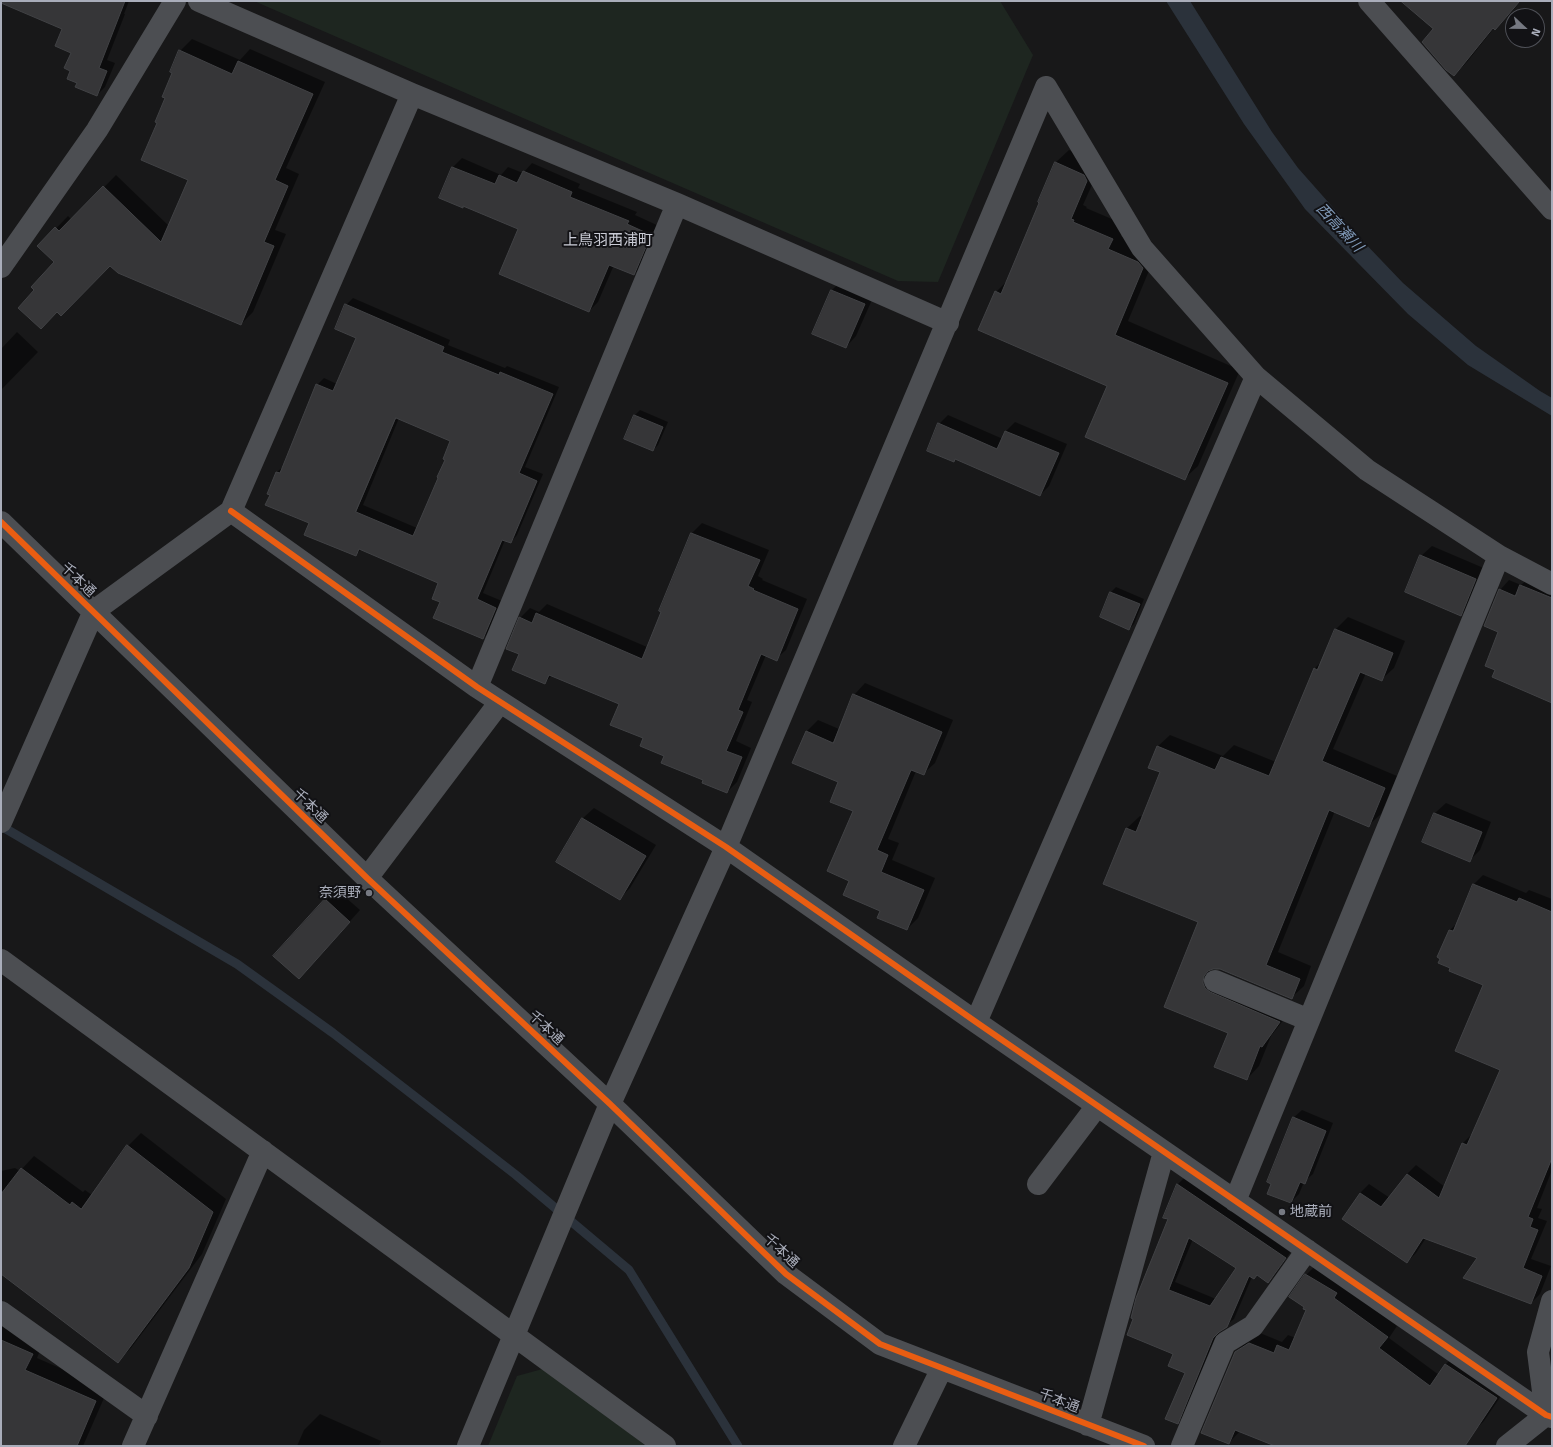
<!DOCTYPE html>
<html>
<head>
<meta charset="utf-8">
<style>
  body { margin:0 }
  #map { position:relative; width:1553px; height:1447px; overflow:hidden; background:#181819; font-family:"Fira Sans",sans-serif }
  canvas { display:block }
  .frame { position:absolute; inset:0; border:2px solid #a9adba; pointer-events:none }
  .north { position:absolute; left:1505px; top:8px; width:40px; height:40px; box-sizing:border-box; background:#121215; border:1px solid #4e5057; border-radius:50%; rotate:112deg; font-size:11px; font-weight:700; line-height:16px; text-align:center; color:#a9adba }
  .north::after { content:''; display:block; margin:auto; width:14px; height:18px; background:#767982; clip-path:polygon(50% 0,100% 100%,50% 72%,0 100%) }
</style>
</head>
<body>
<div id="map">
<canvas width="1553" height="1447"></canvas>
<div class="frame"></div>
<div class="north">N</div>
</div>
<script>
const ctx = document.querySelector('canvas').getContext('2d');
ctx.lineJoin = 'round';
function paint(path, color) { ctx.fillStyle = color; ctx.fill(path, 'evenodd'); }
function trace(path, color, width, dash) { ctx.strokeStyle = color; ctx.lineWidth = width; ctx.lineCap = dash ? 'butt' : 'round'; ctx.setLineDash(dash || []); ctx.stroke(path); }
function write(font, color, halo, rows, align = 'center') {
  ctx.font = font + ' "Fira Sans","Noto Sans JP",sans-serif'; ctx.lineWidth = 4; ctx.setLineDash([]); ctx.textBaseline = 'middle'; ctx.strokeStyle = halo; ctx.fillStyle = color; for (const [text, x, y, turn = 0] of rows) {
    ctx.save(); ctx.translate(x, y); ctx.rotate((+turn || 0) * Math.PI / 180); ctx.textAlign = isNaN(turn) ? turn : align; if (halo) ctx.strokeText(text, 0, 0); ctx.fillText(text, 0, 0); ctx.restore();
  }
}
paint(new Path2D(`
  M254 1H1000L1033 55 938 282 898 281Z
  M546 1368 646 1446H488L517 1376Z`), '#1e2620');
paint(new Path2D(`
  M1166 1H1190L1272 132 1298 168 1360 238 1403 283 1476 346 1540 391 1552 398V416L1468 365 1408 314 1305 209 1244 124Z`), '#2b323b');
paint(new Path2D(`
  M30 1H129L124 14H125L107 60 115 63 105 87 97 95 78 83 71 70 72 52 63 28Z
  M1402 1H1521L1508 16 1494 28 1467 62 1454 75 1435 28Z
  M192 39 240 60 250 49 325 82 286 168 299 174 275 230 286 234 253 312 241 324 111 265 85 291 35 290 56 262 39 246 68 216 72 220 116 175 169 226 189 180 158 123 180 51Z
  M1069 150 1097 162 1100 167 1083 205 1087 207 1086 208 1126 225 1121 236 1151 249 1156 254 1128 321 1240 370 1198 466 1184 479 1109 385 996 292 1008 280 1055 163Z
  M462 158 501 175 508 167 523 173 532 163 580 184 578 188 637 212 635 215 659 226 643 265 634 274 614 265 598 302 589 311 519 228 464 205 440 197 453 167Z
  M842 280 875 293 856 336 846 347 814 334 832 290Z
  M353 298 450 340 448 345 505 368 507 366 559 387 525 467 543 474 517 535 511 542 505 540 483 593 502 601 490 631 483 638 441 601 440 583 362 549 355 555 271 495 277 472 285 465 317 385 324 378 337 384 357 337 346 305ZM399 418 452 441 446 460 417 528 363 505Z
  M17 332 38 352 1 390V349Z
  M640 410 668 422 658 445 653 450 635 415Z
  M948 415 1003 439 1006 431 1015 422 1067 444 1049 486 1040 495 956 459 953 461 939 424Z
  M702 523 769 550 758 576 763 579 762 580 807 599 786 650 776 659 766 655 747 700 752 702 736 741 751 748 737 782 727 792 665 756 644 738 620 703 552 675 545 683 520 654V618L530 608 539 612 547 604 647 647 662 612 660 610 692 533Z
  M1432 546 1486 569 1471 604 1461 615 1421 556Z
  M1530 577 1552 586V701L1496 670 1500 631V590L1509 580 1521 585Z
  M1116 587 1144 599 1134 624 1129 629 1111 592Z
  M1348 617 1405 641 1394 668 1381 680 1366 673 1333 749 1397 776 1381 814 1368 826 1335 811 1278 952 1311 966 1304 986 1291 998 1220 968H1215L1217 976 1292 1009 1271 1036 1259 1066 1247 1079 1229 1032 1165 1006 1199 921 1127 828 1140 816 1143 817 1161 772 1157 747 1170 735 1223 756 1234 745 1276 762 1314 669 1322 661 1336 629Z
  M865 683 953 720 935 763 923 774 916 771 888 839 899 843 892 860 935 878 918 918 907 929 881 911 851 880 854 810 839 782 806 732 818 720 839 729 854 695Z
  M1446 803 1491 822 1480 850 1469 861 1424 842 1435 813Z
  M594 808 656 845 630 888 620 898 558 861 583 818Z
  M1483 875 1526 893 1529 890 1552 899V1170L1537 1208 1542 1209 1538 1218 1547 1221 1531 1259 1551 1266 1540 1294 1531 1303 1478 1258 1426 1238 1416 1253 1407 1262 1360 1193 1369 1184 1390 1198 1407 1174 1416 1165 1445 1187 1463 1143 1472 1134 1501 1070 1484 985 1451 967 1450 930 1458 922 1474 884Z
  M336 889 360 910 309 967 275 956Z
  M1302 1110 1333 1123 1313 1174 1304 1182 1299 1194 1291 1202 1293 1118Z
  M141 1133 226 1199 202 1254 131 1348 118 1361 1 1269V1171L15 1168 20 1171 34 1156 83 1192 85 1190 92 1195 128 1146Z
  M1185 1177 1292 1250 1275 1275 1268 1282 1257 1275 1252 1277 1234 1319 1220 1330 1185 1415 1178 1422 1186 1372 1174 1354 1128 1335 1169 1219 1165 1217 1178 1184ZM1193 1239 1237 1268 1216 1299 1175 1282Z
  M1316 1265 1344 1287 1397 1326 1389 1338 1439 1375 1446 1364 1456 1354 1507 1387 1484 1421 1474 1431 1450 1446H1277L1240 1431 1229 1443 1236 1352 1247 1341 1260 1333 1282 1342 1288 1335 1296 1338 1307 1310 1306 1275Z
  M1 1323 44 1341 37 1358 108 1389 83 1446H1Z
  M320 1414 381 1441 379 1446H297L304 1430Z`), '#0007');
trace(new Path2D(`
  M1 826 237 964 333 1033 516 1175 629 1270 738 1446`), '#2b323b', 9);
const building = new Path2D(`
  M1 1H125L99 68 107 71 97 96 75 87 77 83 67 79 70 71 64 68 71 53 55 46 62 29 1 3Z
  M1401 1H1520L1495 30 1493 28 1454 76 1446 70 1422 42 1433 29Z
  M179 50 232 74 238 61 313 94 275 180 288 186 264 242 274 246 241 325 118 273 110 266 61 316 57 312 41 329 18 308 34 290 31 287 54 262 37 246 55 227 59 231 103 186 161 242 188 180 141 160 157 123 155 122 165 98 162 97 172 73 170 72Z
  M1055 162 1084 175 1087 181 1071 219 1074 220 1073 222 1113 239 1108 249 1138 262 1143 268 1115 335 1228 383 1185 480 1085 437 1107 386 978 330 995 291 1001 294 1039 203 1038 202Z
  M452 167 495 184 499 175 517 183 523 171 572 192 570 197 629 221 627 224 651 235 634 275 609 265 589 312 499 274 518 229 463 206V208L439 198Z
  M831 290 865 304 846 348 812 334Z
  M345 304 444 347 442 352 499 375 500 372 553 394 519 473 537 481 511 543 502 540 477 599 496 608 483 639 433 618 440 602 432 599 438 583 359 549 356 556 304 535 309 523 265 505 270 495 267 494 276 472 280 473 316 384 333 391 356 338 335 329ZM396 418 450 441 443 459 445 460 437 477 438 478 413 536 356 512Z
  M634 415 663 427 653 451 624 439Z
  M938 423 997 449 1005 431 1059 453 1040 496 955 459 954 462 927 451Z
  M691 533 760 560 748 586 754 589 753 590 798 609 777 661 761 654 738 710 743 712 726 751 742 757 727 793 702 783 703 780 661 763 664 756 640 746 643 738 610 725 619 704 549 675 545 684 512 670 519 654 506 649 519 617 532 623 536 613 642 659 661 612 659 611Z
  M1420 555 1476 579 1461 616 1405 592Z
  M1520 585 1552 598V703L1492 677 1495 670 1485 666 1498 632 1484 626 1499 589 1515 596Z
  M1110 592 1140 604 1129 630 1100 617Z
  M1335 629 1393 653 1382 681 1360 672 1322 761 1385 788 1369 827 1329 810 1266 965 1300 979 1292 999 1220 969H1213L1208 971 1204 976 1203 983 1205 988 1210 992 1280 1022 1262 1047 1260 1046 1247 1080 1214 1067 1228 1033 1164 1007 1198 922 1103 884 1126 828 1136 832 1160 772 1148 768 1157 746 1215 770 1221 757 1269 776 1314 668 1317 670Z
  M853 694 942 732 924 775 911 770 877 850 888 855 881 872 924 890 907 930 877 918 880 911 843 895 849 881 827 871 853 811 830 802 838 782 792 763 806 731 833 743Z
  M1434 813 1482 832 1470 862 1422 842Z
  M582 818 646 856 620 900 556 862Z
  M1473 884 1517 902 1519 898 1552 912V1158L1528 1217 1533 1219 1530 1227 1538 1230 1523 1268 1542 1276 1531 1304 1463 1278 1477 1258 1423 1238 1407 1263 1342 1219 1360 1193 1381 1207 1407 1174 1439 1198 1462 1143 1467 1145 1500 1070 1455 1051 1483 985 1449 971 1450 968 1438 963 1440 959 1437 957 1449 930 1453 931Z
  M325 899 350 922 299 979 273 956Z
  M1293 1117 1326 1131 1305 1184 1300 1182 1291 1203 1267 1194 1271 1184 1267 1182Z
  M127 1145 213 1212 189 1268 118 1363 1 1274V1194L21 1168 70 1205 72 1202 81 1209Z
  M1177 1184 1286 1258 1268 1283 1257 1275 1254 1279 1249 1276 1227 1327 1219 1332 1213 1338 1178 1424 1165 1419 1185 1373 1168 1366 1173 1354 1127 1335 1133 1319 1131 1318 1136 1298 1168 1219 1163 1218ZM1189 1238 1236 1268 1210 1306 1169 1290Z
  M1305 1274 1337 1293 1334 1298 1388 1337 1379 1348 1430 1386 1445 1364 1497 1398 1465 1446H1275L1235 1430 1229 1444 1201 1433 1235 1352 1249 1343 1274 1353 1277 1345 1289 1350 1306 1310 1303 1309 1304 1307 1289 1297Z
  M1 1340 33 1354 25 1370 96 1401 77 1446H1Z`);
paint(building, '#363638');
trace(building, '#414245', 1);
trace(new Path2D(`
  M199 1 412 94 677 204 948 323
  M1369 1 1552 209
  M1046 87 1142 248 1256 377 1367 470 1499 556 1552 584
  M1 267 97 130 175 1
  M231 511 477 687 726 847 976 1022 1546 1415 1552 1417
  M1 522 367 878 610 1104 786 1274 880 1344 1144 1446
  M477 687 677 204
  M1 822 94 611 231 511 412 94
  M367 878 500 702
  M1 960 665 1446
  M1215 981 1309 1020
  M976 1022 1256 377
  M1038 1184 1097 1106
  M1235 1201 1499 556
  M1 1312 147 1416
  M1546 1415 1538 1352 1552 1301
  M1088 1425 1164 1152
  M133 1446 263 1151
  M468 1446 610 1104 726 847 1046 87
  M904 1446 942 1368
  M1182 1446 1225 1343 1253 1326 1307 1250
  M1507 1446 1546 1415`), '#4c4e52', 22);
trace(new Path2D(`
  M231 511 477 687 726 847 976 1022 1546 1415 1552 1417
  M1 522 367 878 610 1104 786 1274 880 1344 1144 1446`), '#e95d12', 6);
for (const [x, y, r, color] of [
  [369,893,4,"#767982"],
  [1282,1212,4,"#767982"]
]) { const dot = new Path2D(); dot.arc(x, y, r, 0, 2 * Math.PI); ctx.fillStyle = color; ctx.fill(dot); trace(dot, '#121215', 1.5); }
write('14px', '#a9adba', '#121215', [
  ["千本通",78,580,44],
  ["千本通",310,806,44],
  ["千本通",546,1028,43],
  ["千本通",781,1251,43],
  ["千本通",1059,1401,21]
]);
write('14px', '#a9adba', '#121215', [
  ["奈須野",361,893],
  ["地蔵前",1290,1212,"left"]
], 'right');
write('italic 15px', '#7f98b6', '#121215', [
  ["西高瀬川",1339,228,47]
]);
write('15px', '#caccd6', '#121215', [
  ["上鳥羽西浦町",608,241]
]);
</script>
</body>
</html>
